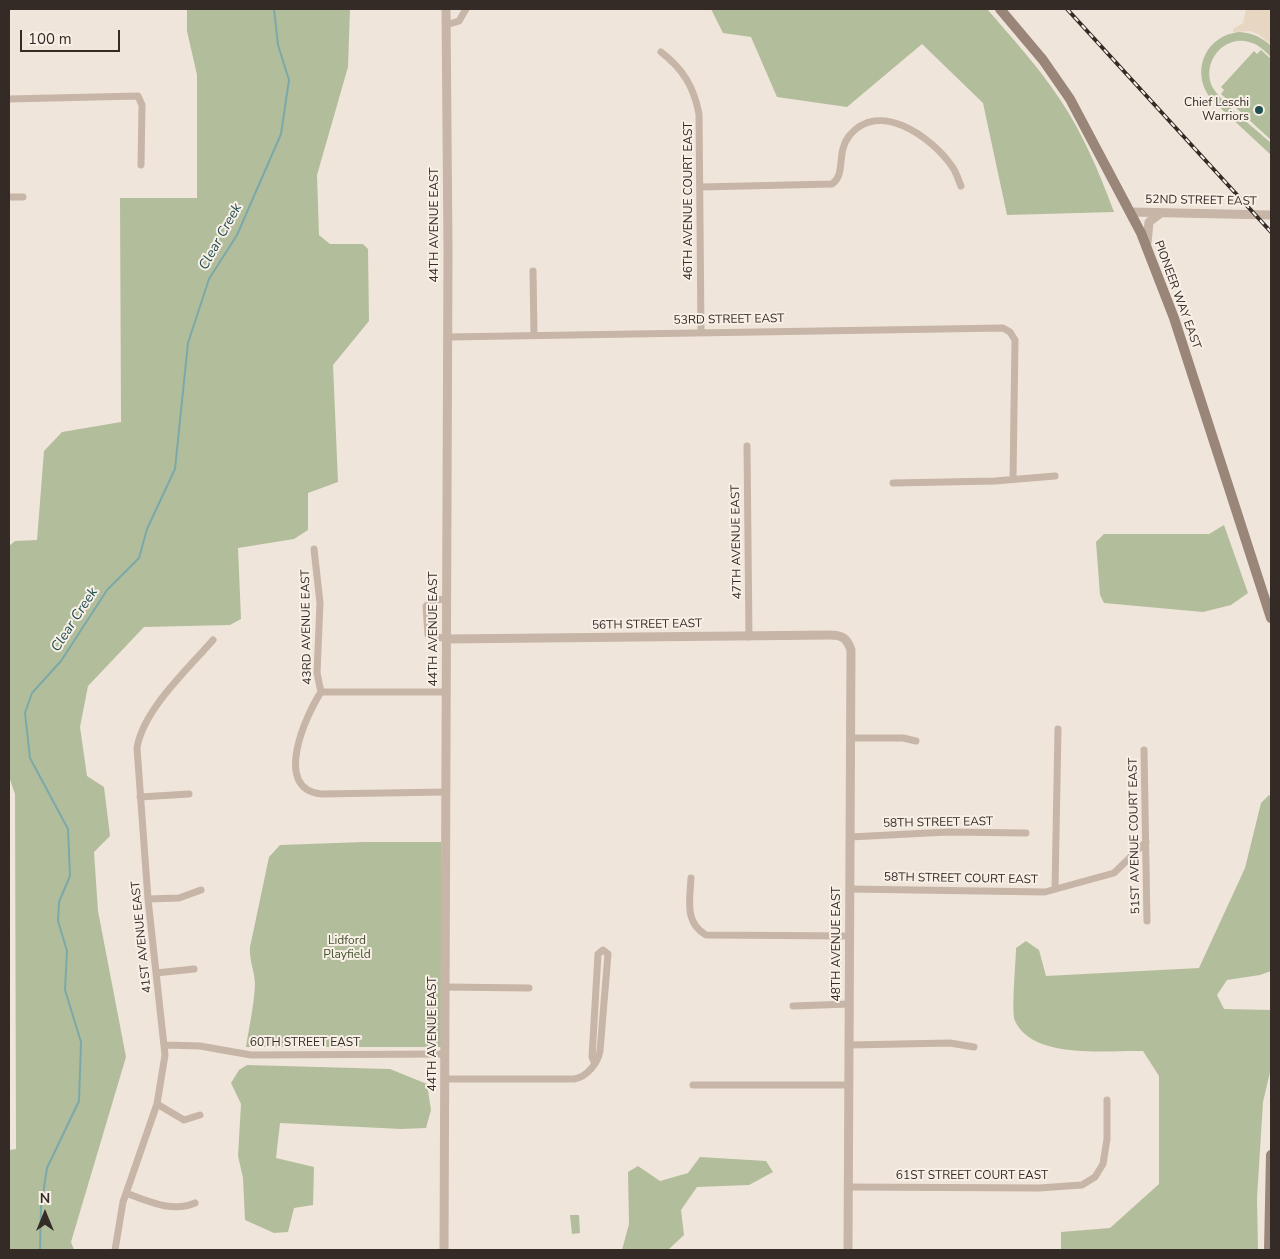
<!DOCTYPE html>
<html>
<head>
<meta charset="utf-8">
<style>
  body { margin:0 }
  #map { position:relative; width:1280px; height:1259px; overflow:hidden; background:#f0e5da; font-family:"Nunito Sans",sans-serif }
  canvas { display:block }
  .frame { position:absolute; inset:0; border:10px solid #342b27; pointer-events:none }
  .north { position:absolute; left:20px; top:1189px; width:50px; height:50px; -webkit-text-stroke:4px #f8f0e6; paint-order:stroke; rotate:0deg; font-size:14px; font-weight:700; line-height:20px; text-align:center; color:#342b27 }
  .north::after { content:''; display:block; margin:auto; width:18px; height:22px; background:#342b27; clip-path:polygon(50% 0,100% 100%,50% 72%,0 100%) }
  .scale { position:absolute; left:20px; top:30px; width:100px; height:22px; box-sizing:border-box; border:2px solid #342b27; border-top:0; padding-left:6px; font-size:15px; line-height:18px; white-space:nowrap; color:#342b27; -webkit-text-stroke:4px #f8f0e6; paint-order:stroke }
</style>
</head>
<body>
<div id="map">
<canvas width="1280" height="1259"></canvas>
<div class="frame"></div>
<div class="north">N</div>
<div class="scale">100 m</div>
</div>
<script>
const ctx = document.querySelector('canvas').getContext('2d');
ctx.lineJoin = 'round';
function paint(path, color) { ctx.fillStyle = color; ctx.fill(path, 'evenodd'); }
function trace(path, color, width, dash) { ctx.strokeStyle = color; ctx.lineWidth = width; ctx.lineCap = dash ? 'butt' : 'round'; ctx.setLineDash(dash || []); ctx.stroke(path); }
function write(font, color, halo, rows, align = 'center') {
  ctx.font = font + ' "Nunito Sans",sans-serif'; ctx.lineWidth = 4; ctx.setLineDash([]); ctx.textBaseline = 'middle'; ctx.strokeStyle = halo; ctx.fillStyle = color; for (const [text, x, y, turn = 0] of rows) {
    ctx.save(); ctx.translate(x, y); ctx.rotate((+turn || 0) * Math.PI / 180); ctx.textAlign = isNaN(turn) ? turn : align; if (halo) ctx.strokeText(text, 0, 0); ctx.fillText(text, 0, 0); ctx.restore();
  }
}
paint(new Path2D(`
  M187 9H350L348 67 317 175 319 235 330 244H363L368 249 369 321 333 365 338 482 308 493V530L294 539 238 548 241 619 230 625 144 627 88 686 80 727 87 776 104 787 110 836 94 852 98 911 126 1057 71 1242 74 1250H9V1150L16 1149 15 794 9 777V546L15 541 37 540 44 451 62 432 121 422 120 198H197V75L187 31Z
  M711 9H987C1012 38 1038 66 1059 98 1083 133 1099 172 1114 212L1007 215 983 103 922 44 847 107 777 97 751 37 723 33Z
  M1239 32C1252 33 1262 37 1271 46V57C1265 51 1258 44 1249 42 1225 35 1203 60 1211 84 1217 100 1257 130 1271 143V155L1214 102C1189 76 1203 36 1239 32Z
  M1261 50 1271 59V140L1221 94 1224 90 1221 87 1254 51 1257 54Z
  M1224 525 1248 593 1231 605 1203 612 1104 603 1100 595 1096 542 1104 534H1209Z
  M1269 795 1271 798V971L1260 975 1227 980 1217 995 1224 1009 1271 1010V1068L1263 1102 1257 1198 1258 1250H1061V1232L1110 1228 1159 1184V1076L1143 1051C1107 1050 1033 1060 1015 1021 1011 1012 1016 961 1016 948L1026 941 1039 950 1046 976 1199 968 1245 868 1261 803Z
  M364 842H441V1047H246C249 1027 254 1006 255 985 255 972 249 961 250 947L269 857 280 845Z
  M247 1065 390 1069 427 1084 431 1110 426 1128 401 1129 280 1123 276 1158 314 1167 313 1205 294 1208 288 1232 274 1233 245 1220 243 1178 238 1156 241 1104 231 1083 239 1070Z
  M700 1157 766 1161 773 1172 749 1185 697 1187 681 1210 684 1235 668 1250H622L629 1224 628 1172 638 1166 660 1181 688 1173Z
  M570 1215H579L580 1233 572 1234Z`), '#b2be9b');
paint(new Path2D(`
  M1246 9H1271V44L1258 34 1250 31 1233 32V29L1243 23Z`), '#e7d6c2');
trace(new Path2D(`
  M40 1250 41 1207 47 1168 79 1101 81 1042 65 990 67 951 58 921 59 902 70 876 68 829 30 758 25 713 32 693 61 661 107 590 139 558 147 529 175 469 188 343 209 279 237 235 281 134 289 80 278 45 274 9`), '#7ba9ab', 2);
trace(new Path2D(`
  M446 25 459 21 466 9
  M661 52C683 69 694 87 699 114L701 332
  M9 99 138 96 142 105 141 165
  M701 187 832 184C846 175 836 153 849 136 879 99 931 137 951 165 956 171 958 179 961 186
  M9 197H23
  M533 271 534 335
  M448 337 1003 328 1010 332 1015 340 1013 479
  M747 446 749 637
  M893 483 995 481 1055 476
  M314 549 320 603 317 673 321 692
  M447 639 428 635 426 606 434 600 447 599
  M321 692C306 715 272 789 321 794L446 792
  M321 692H446
  M851 738H903L916 741
  M1144 750 1147 921
  M140 797 189 794
  M850 837 948 832 1026 833
  M691 878C690 899 684 923 706 935L850 936
  M850 889 1045 892 1114 873 1146 842
  M1055 889 1058 729
  M148 899 179 898 201 890
  M156 973 194 969
  M445 987 529 988
  M793 1006 850 1004
  M166 1045 200 1046 251 1055 445 1054
  M850 1045 950 1043 974 1047
  M445 1079H574C587 1077 598 1063 600 1051L608 954 603 950 598 954 592 1057 594 1062
  M693 1085H849
  M157 1104 184 1120 200 1115
  M849 1187 1039 1188 1082 1185 1095 1177 1103 1164 1107 1139V1100
  M126 1193C147 1201 173 1213 195 1203
  M115 1250 123 1202 157 1104 165 1055 148 899 137 748C143 710 188 669 213 640`), '#c7b5a7', 7);
trace(new Path2D(`
  M1131 212 1271 215
  M1147 243 1149 222 1161 213
  M447 639 830 635C842 635 847 638 851 650L848 1250
  M444 1250 448 251 446 9`), '#c7b5a7', 9);
trace(new Path2D(`
  M1000 9 1043 60 1070 99 1141 233 1174 318 1271 618
  M1269 1250 1271 1155`), '#9a8579', 10);
const rail = new Path2D(`
  M1067 9 1271 232`);
trace(rail, '#342b27', 4);
trace(rail, '#f8f0e6', 2, [5.5]);
for (const [x, y, r, color] of [
  [1259,110,5,"#204f52"]
]) { const dot = new Path2D(); dot.arc(x, y, r, 0, 2 * Math.PI); ctx.fillStyle = color; ctx.fill(dot); trace(dot, '#f8f0e6', 2); }
write('12px', '#342b27', '#f8f0e6', [
  ["Chief Leschi",1249,103],
  ["Warriors",1249,117]
], 'right');
write('12px', '#342b27', '#f8f0e6', [
  ["46TH AVENUE COURT EAST",689,201,-90],
  ["52ND STREET EAST",1201,201,1],
  ["44TH AVENUE EAST",435,225,-90],
  ["PIONEER WAY EAST",1177,295,70],
  ["53RD STREET EAST",729,320,-1],
  ["47TH AVENUE EAST",737,542,-91],
  ["56TH STREET EAST",647,625,-1],
  ["43RD AVENUE EAST",307,627,-91],
  ["44TH AVENUE EAST",434,629,-90],
  ["58TH STREET EAST",938,823,-1],
  ["51ST AVENUE COURT EAST",1135,836,-91],
  ["58TH STREET COURT EAST",961,879,1],
  ["41ST AVENUE EAST",142,937,-96],
  ["48TH AVENUE EAST",837,944,-90],
  ["44TH AVENUE EAST",433,1034,-90],
  ["60TH STREET EAST",305,1043],
  ["61ST STREET COURT EAST",972,1176]
]);
write('12px', '#43502d', '#f8f0e6', [
  ["Lidford",347,941],
  ["Playfield",347,955]
]);
write('italic 14px', '#204f52', '#f8f0e6', [
  ["Clear Creek",221,237,-61],
  ["Clear Creek",75,620,-57]
]);
</script>
</body>
</html>
